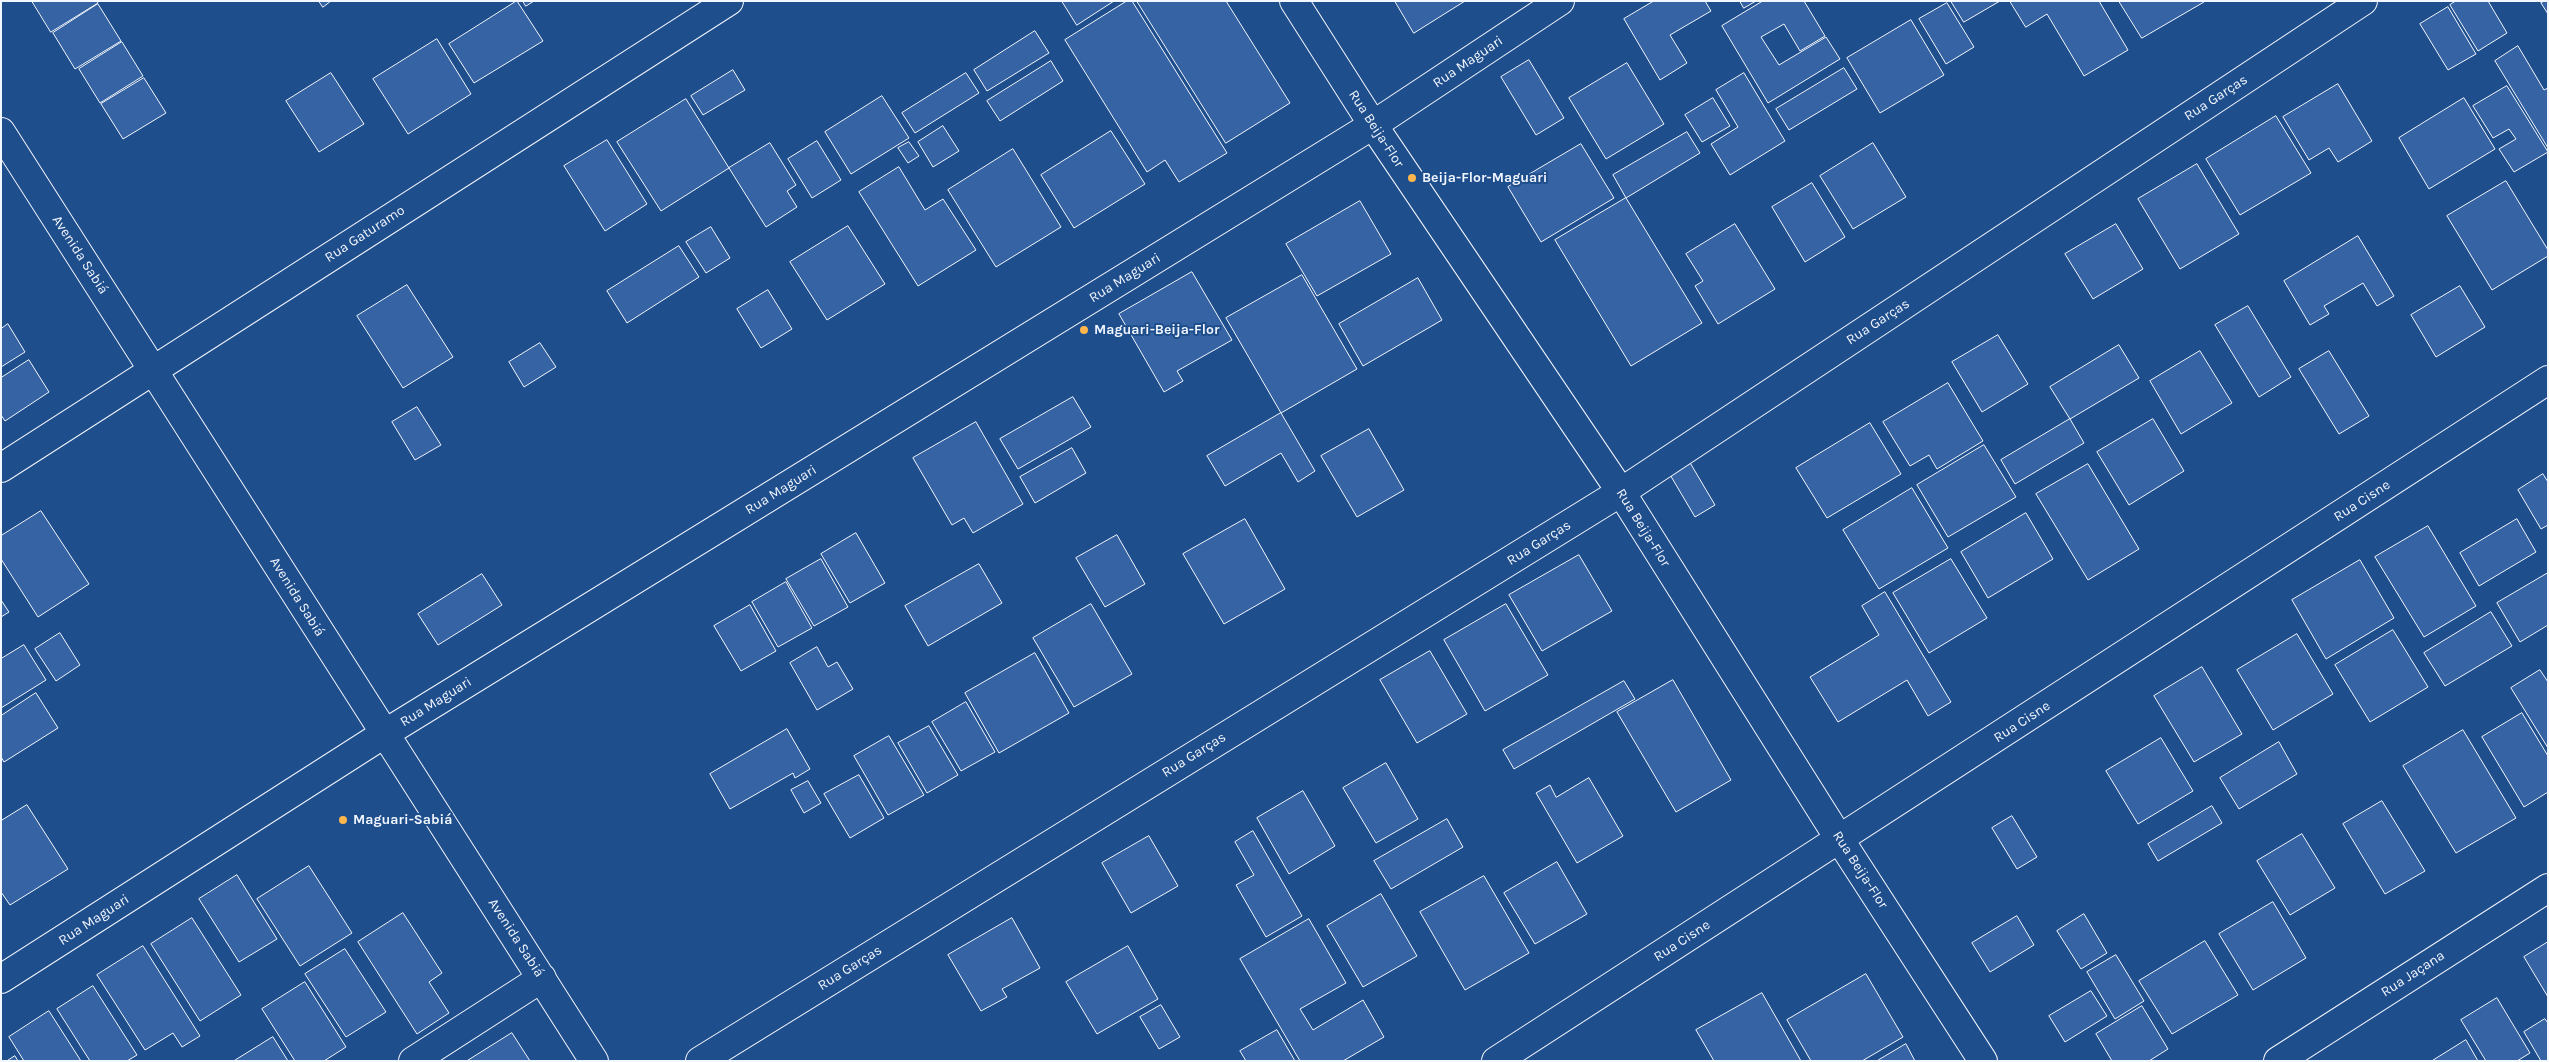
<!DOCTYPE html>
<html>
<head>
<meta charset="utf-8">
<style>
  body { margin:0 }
  #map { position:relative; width:2549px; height:1062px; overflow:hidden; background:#1f4e8c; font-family:Karla,sans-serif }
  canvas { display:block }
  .frame { position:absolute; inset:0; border:2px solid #f2f6ff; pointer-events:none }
</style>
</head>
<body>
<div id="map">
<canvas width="2549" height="1062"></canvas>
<div class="frame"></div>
</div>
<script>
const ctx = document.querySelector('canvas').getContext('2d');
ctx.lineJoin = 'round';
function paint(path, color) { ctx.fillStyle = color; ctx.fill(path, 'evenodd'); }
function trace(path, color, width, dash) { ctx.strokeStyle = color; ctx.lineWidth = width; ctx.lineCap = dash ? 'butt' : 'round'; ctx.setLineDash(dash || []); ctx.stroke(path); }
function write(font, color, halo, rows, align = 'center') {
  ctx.font = font + ' Karla,sans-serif'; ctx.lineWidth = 4; ctx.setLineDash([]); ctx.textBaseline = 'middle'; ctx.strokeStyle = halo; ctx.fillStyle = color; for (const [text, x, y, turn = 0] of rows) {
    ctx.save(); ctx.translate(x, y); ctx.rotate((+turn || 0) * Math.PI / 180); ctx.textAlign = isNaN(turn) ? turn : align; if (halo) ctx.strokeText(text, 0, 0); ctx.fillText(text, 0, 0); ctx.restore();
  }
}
const building = new Path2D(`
  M32 1H97L98 3 51 32Z
  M319 1H331L323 7Z
  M517 1 543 41 474 83 449 44Z
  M523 1H534L526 6Z
  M1062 1H1114L1077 25Z
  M1127 1H1132L1227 153 1179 182 1165 160 1147 172 1065 40Z
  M1137 1H1226L1290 103 1226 143Z
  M1395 1H1465L1414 33Z
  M1654 1H1705L1711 11 1670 35 1687 63 1660 80 1624 19Z
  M1740 1H1756L1744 8Z
  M1763 1H1804L1825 36 1800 51 1784 24 1761 37 1779 65 1826 37 1840 59 1768 103 1722 26Z
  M1951 1H2000L1964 22Z
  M2010 1H2099L2128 50 2084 76 2047 14 2026 27Z
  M2119 1H2203L2204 2 2142 38Z
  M2456 1H2488L2507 33 2478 51 2450 5Z
  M2545 1H2548V14L2541 3Z
  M1947 3 1974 47 1946 64 1919 19Z
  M98 4 121 41 75 69 53 33Z
  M2448 7 2476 54 2448 70 2420 24Z
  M1911 20 1944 75 1880 113 1847 58Z
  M1035 31 1049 53 987 91 974 70Z
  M437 39 471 94 408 134 373 79Z
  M122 42 143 76 100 103 79 69Z
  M2518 46 2544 90 2548 88V148L2495 61Z
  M1529 60 1564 118 1536 135 1501 77Z
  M1051 61 1063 81 1000 121 987 101Z
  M1627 63 1664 124 1606 159 1569 98Z
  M1844 68 1857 89 1789 130 1776 109Z
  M733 70 745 90 703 115 691 96Z
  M331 73 364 124 319 152 286 101Z
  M966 73 979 93 915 133 902 113Z
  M1744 73 1785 141 1730 175 1711 144 1738 127 1716 90Z
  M144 78 166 113 123 139 101 104Z
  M2338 84 2372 141 2338 162 2329 148 2309 160 2283 117Z
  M2507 86 2548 152 2514 172 2499 149 2516 139 2509 129 2493 138 2473 106Z
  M882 96 909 138 851 174 825 132Z
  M1713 98 1730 126 1702 142 1685 115Z
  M2464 98 2495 149 2429 189 2399 138Z
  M686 99 729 168 661 211 617 142Z
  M2276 116 2311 173 2240 215 2206 159Z
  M943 126 959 151 933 167 918 142Z
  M1111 131 1145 184 1074 228 1041 175Z
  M1687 132 1700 153 1626 198 1613 175Z
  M607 140 647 204 605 231 564 166Z
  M817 141 841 180 812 198 788 159Z
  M909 142 919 156 908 163 898 148Z
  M770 143 796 185 787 191 797 207 766 227 729 168Z
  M1873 143 1906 197 1853 229 1820 176Z
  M1581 144 1614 198 1541 242 1508 187Z
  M1013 149 1061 227 996 267 948 190Z
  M2197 164 2239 234 2180 269 2138 199Z
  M899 167 925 210 943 199 976 250 918 286 859 192Z
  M2506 181 2548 250V256L2492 290 2447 216Z
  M1812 183 1845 237 1805 262 1772 207Z
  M1626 198 1702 323 1631 366 1555 240Z
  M1360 201 1391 254 1317 296 1286 244Z
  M1735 224 1775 289 1718 324 1695 286 1703 281 1686 254Z
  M2116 224 2143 269 2093 299 2065 254Z
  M848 226 885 284 827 320 790 262Z
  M711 227 730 258 706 273 686 242Z
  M2358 236 2394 296 2377 306 2363 283 2324 306 2329 314 2310 325 2284 281Z
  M679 246 699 277 627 323 607 291Z
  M1192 272 1232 340 1177 371 1183 381 1164 392 1119 314Z
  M1302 275 1357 369 1281 413 1226 318Z
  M1418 278 1442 320 1363 366 1339 324Z
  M407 285 453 357 403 388 357 316Z
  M2460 286 2485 327 2436 357 2411 315Z
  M768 290 792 329 761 348 737 309Z
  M2248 306 2291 377 2259 397 2215 325Z
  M8 324 25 352 1 367V329Z
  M1998 335 2028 384 1982 412 1952 362Z
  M540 343 556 367 524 387 509 362Z
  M2119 345 2139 378 2070 419 2050 387Z
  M2200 351 2232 403 2181 434 2150 381Z
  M2329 351 2369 416 2339 434 2299 369Z
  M29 360 49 392 5 421 1 415V378Z
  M1948 383 1983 441 1937 469 1929 455 1910 466 1883 422Z
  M1073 397 1091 427 1018 469 1000 439Z
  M417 407 441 445 415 460 392 422Z
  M1281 413 1315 471 1298 482 1281 453 1225 486 1207 456Z
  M2070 419 2084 443 2015 484 2001 460Z
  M2153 419 2184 471 2129 505 2097 452Z
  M976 422 1023 504 973 533 964 518 952 525 913 458Z
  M1870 423 1901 474 1827 518 1796 468Z
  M1369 429 1404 490 1357 517 1321 456Z
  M1984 445 2016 497 1948 537 1917 485Z
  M1072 448 1086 473 1035 503 1020 477Z
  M1689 461 1715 505 1695 517 1669 473Z
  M2088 464 2139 549 2088 580 2036 494Z
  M2543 474 2548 482V525L2541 529 2518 490Z
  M1912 488 1948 548 1879 589 1843 530Z
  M41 511 89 584 38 617 1 559V536Z
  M2026 513 2053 559 1988 598 1961 552Z
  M1245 519 1285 589 1224 624 1183 554Z
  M2517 519 2536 552 2479 586 2460 553Z
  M2428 526 2476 606 2424 637 2375 557Z
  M856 533 885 583 850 603 821 554Z
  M1117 535 1145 584 1105 607 1076 558Z
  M1579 555 1612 611 1542 651 1509 595Z
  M821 559 848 607 814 626 786 579Z
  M1951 559 1987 618 1929 653 1893 593Z
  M2360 560 2394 618 2326 659 2292 600Z
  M979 564 1002 603 928 646 905 606Z
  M2548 573V625L2520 642 2497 603Z
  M482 574 502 605 438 645 418 614Z
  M786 582 812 628 778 647 752 602Z
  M1885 592 1951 702 1928 716 1907 680 1838 722 1810 677 1879 635 1862 606Z
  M1 600 9 612 1 617Z
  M1091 604 1132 674 1074 707 1033 638Z
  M1506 604 1548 675 1485 711 1444 640Z
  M750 605 776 651 741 671 714 626Z
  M2491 612 2512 646 2445 686 2424 653Z
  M2393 630 2428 687 2370 722 2335 665Z
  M60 633 80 665 56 681 35 649Z
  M2297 634 2333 694 2273 730 2237 670Z
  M24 645 46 680 1 708V659Z
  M817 647 828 667 837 662 853 689 817 710 790 663Z
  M1430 651 1467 714 1417 743 1380 680Z
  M1035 653 1069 713 999 753 965 693Z
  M2202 667 2242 734 2194 762 2154 696Z
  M2540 670 2548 682V748L2511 688Z
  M1673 680 1731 780 1676 812 1617 712Z
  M1624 681 1635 699 1514 769 1503 750Z
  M36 693 58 728 4 762 1 757V716Z
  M966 702 995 752 961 771 932 722Z
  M2522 713 2548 756V792L2524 807 2482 737Z
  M929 726 958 775 927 793 898 743Z
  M787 729 810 769 795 778 793 773 730 809 710 774Z
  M2463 730 2516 818 2456 853 2403 766Z
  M889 736 924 795 888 815 854 756Z
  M2161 738 2193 791 2138 824 2106 771Z
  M2279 742 2297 774 2239 809 2220 778Z
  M1386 763 1418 819 1376 843 1343 788Z
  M859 775 884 818 850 838 824 794Z
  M1589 778 1623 836 1577 863 1536 793 1550 785 1556 797Z
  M808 781 821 803 804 813 791 790Z
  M1303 791 1335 846 1289 874 1257 818Z
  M2382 801 2425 871 2385 894 2343 824Z
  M27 805 68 869 10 905 1 892V821Z
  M2212 806 2222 823 2158 861 2148 844Z
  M2012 816 2037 857 2017 869 1992 828Z
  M1447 819 1463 847 1391 889 1374 861Z
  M1253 831 1302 916 1266 937 1236 885 1254 875 1235 842Z
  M2302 834 2335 888 2290 915 2257 861Z
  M1149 836 1178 886 1131 913 1102 863Z
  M1557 862 1587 914 1535 944 1504 893Z
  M309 866 352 933 300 966 257 899Z
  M237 875 277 939 239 962 199 899Z
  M1484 876 1529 953 1465 990 1420 912Z
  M1381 894 1417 956 1363 987 1327 926Z
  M2273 902 2306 958 2253 990 2219 934Z
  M403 913 442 973 429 982 449 1013 417 1034 358 942Z
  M2084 914 2107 953 2081 969 2057 931Z
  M2017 916 2034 945 1990 972 1972 943Z
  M192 918 241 995 200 1021 151 944Z
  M1012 918 1040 968 1002 989 1007 997 981 1011 948 955Z
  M1309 919 1346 983 1300 1009 1313 1030 1363 1000 1384 1037 1343 1061H1300L1240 959Z
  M2205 941 2238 995 2172 1034 2139 981Z
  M2548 942V997L2524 957Z
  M143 946 200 1036 182 1047 173 1033 145 1050 97 975Z
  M1128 946 1158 999 1097 1034 1066 982Z
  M345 949 386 1012 346 1037 305 974Z
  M2116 955 2144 1001 2115 1019 2087 972Z
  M1866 974 1903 1037 1862 1061H1811L1787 1020Z
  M305 982 346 1047 324 1061H295L262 1009Z
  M93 986 137 1055 127 1061H90L57 1009Z
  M2091 991 2107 1016 2065 1042 2049 1016Z
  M1762 993 1801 1061H1714L1696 1030Z
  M2497 998 2530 1053 2517 1061H2486L2461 1020Z
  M1161 1005 1180 1037 1159 1049 1140 1017Z
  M2142 1006 2168 1049 2149 1061H2112L2096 1034Z
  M49 1011 81 1061H24L9 1037Z
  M2545 1019 2548 1023V1061H2541L2524 1032Z
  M1277 1030 1295 1061H1246L1240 1051Z
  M512 1033 530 1061H467Z
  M273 1037 288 1061H234Z
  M2466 1040 2478 1061H2432Z
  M1906 1044 1915 1061H1877Z
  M15 1056 18 1061H7Z`);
paint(building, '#3563a3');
trace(building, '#f2f6ff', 1);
const minor = new Path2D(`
  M1294 1 1373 125 1621 492 1840 840 1983 1061
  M1 132 594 1061
  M1 468 729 1
  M1 979 384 734 1373 125 1560 1
  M413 1061 542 978
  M700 1061 1621 492 2363 1
  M1496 1061 2548 380
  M2278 1061 2548 888`);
trace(minor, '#f2f6ff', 30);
trace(minor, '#1f4e8c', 28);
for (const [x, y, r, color] of [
  [1412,178,5,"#ffb74d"],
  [1084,330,5,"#ffb74d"],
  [343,820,5,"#ffb74d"]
]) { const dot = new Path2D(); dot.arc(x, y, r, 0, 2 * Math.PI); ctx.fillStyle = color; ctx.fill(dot); trace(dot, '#1f4e8c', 2); }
write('14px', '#f2f6ff', '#1f4e8c', [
  ["Rua Maguari",1468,62,-34],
  ["Rua Garças",2216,98,-33],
  ["Rua Beija-Flor",1376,129,57],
  ["Rua Gaturamo",365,234,-33],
  ["Avenida Sabiá",80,255,57],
  ["Rua Maguari",1125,278,-32],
  ["Rua Garças",1878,322,-33],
  ["Rua Maguari",781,490,-32],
  ["Rua Cisne",2362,501,-33],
  ["Rua Beija-Flor",1643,528,58],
  ["Rua Garças",1539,543,-32],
  ["Avenida Sabiá",297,597,58],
  ["Rua Maguari",436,702,-32],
  ["Rua Cisne",2022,722,-33],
  ["Rua Garças",1194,755,-32],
  ["Rua Beija-Flor",1860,870,57],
  ["Rua Maguari",94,920,-33],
  ["Avenida Sabiá",516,938,57],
  ["Rua Cisne",1682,941,-33],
  ["Rua Garças",850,968,-32],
  ["Rua Jaçana",2413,974,-33]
]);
write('bold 14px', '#f2f6ff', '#1f4e8c', [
  ["Beija-Flor-Maguari",1422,178],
  ["Maguari-Beija-Flor",1094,330],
  ["Maguari-Sabiá",353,820]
], 'left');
</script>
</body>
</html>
